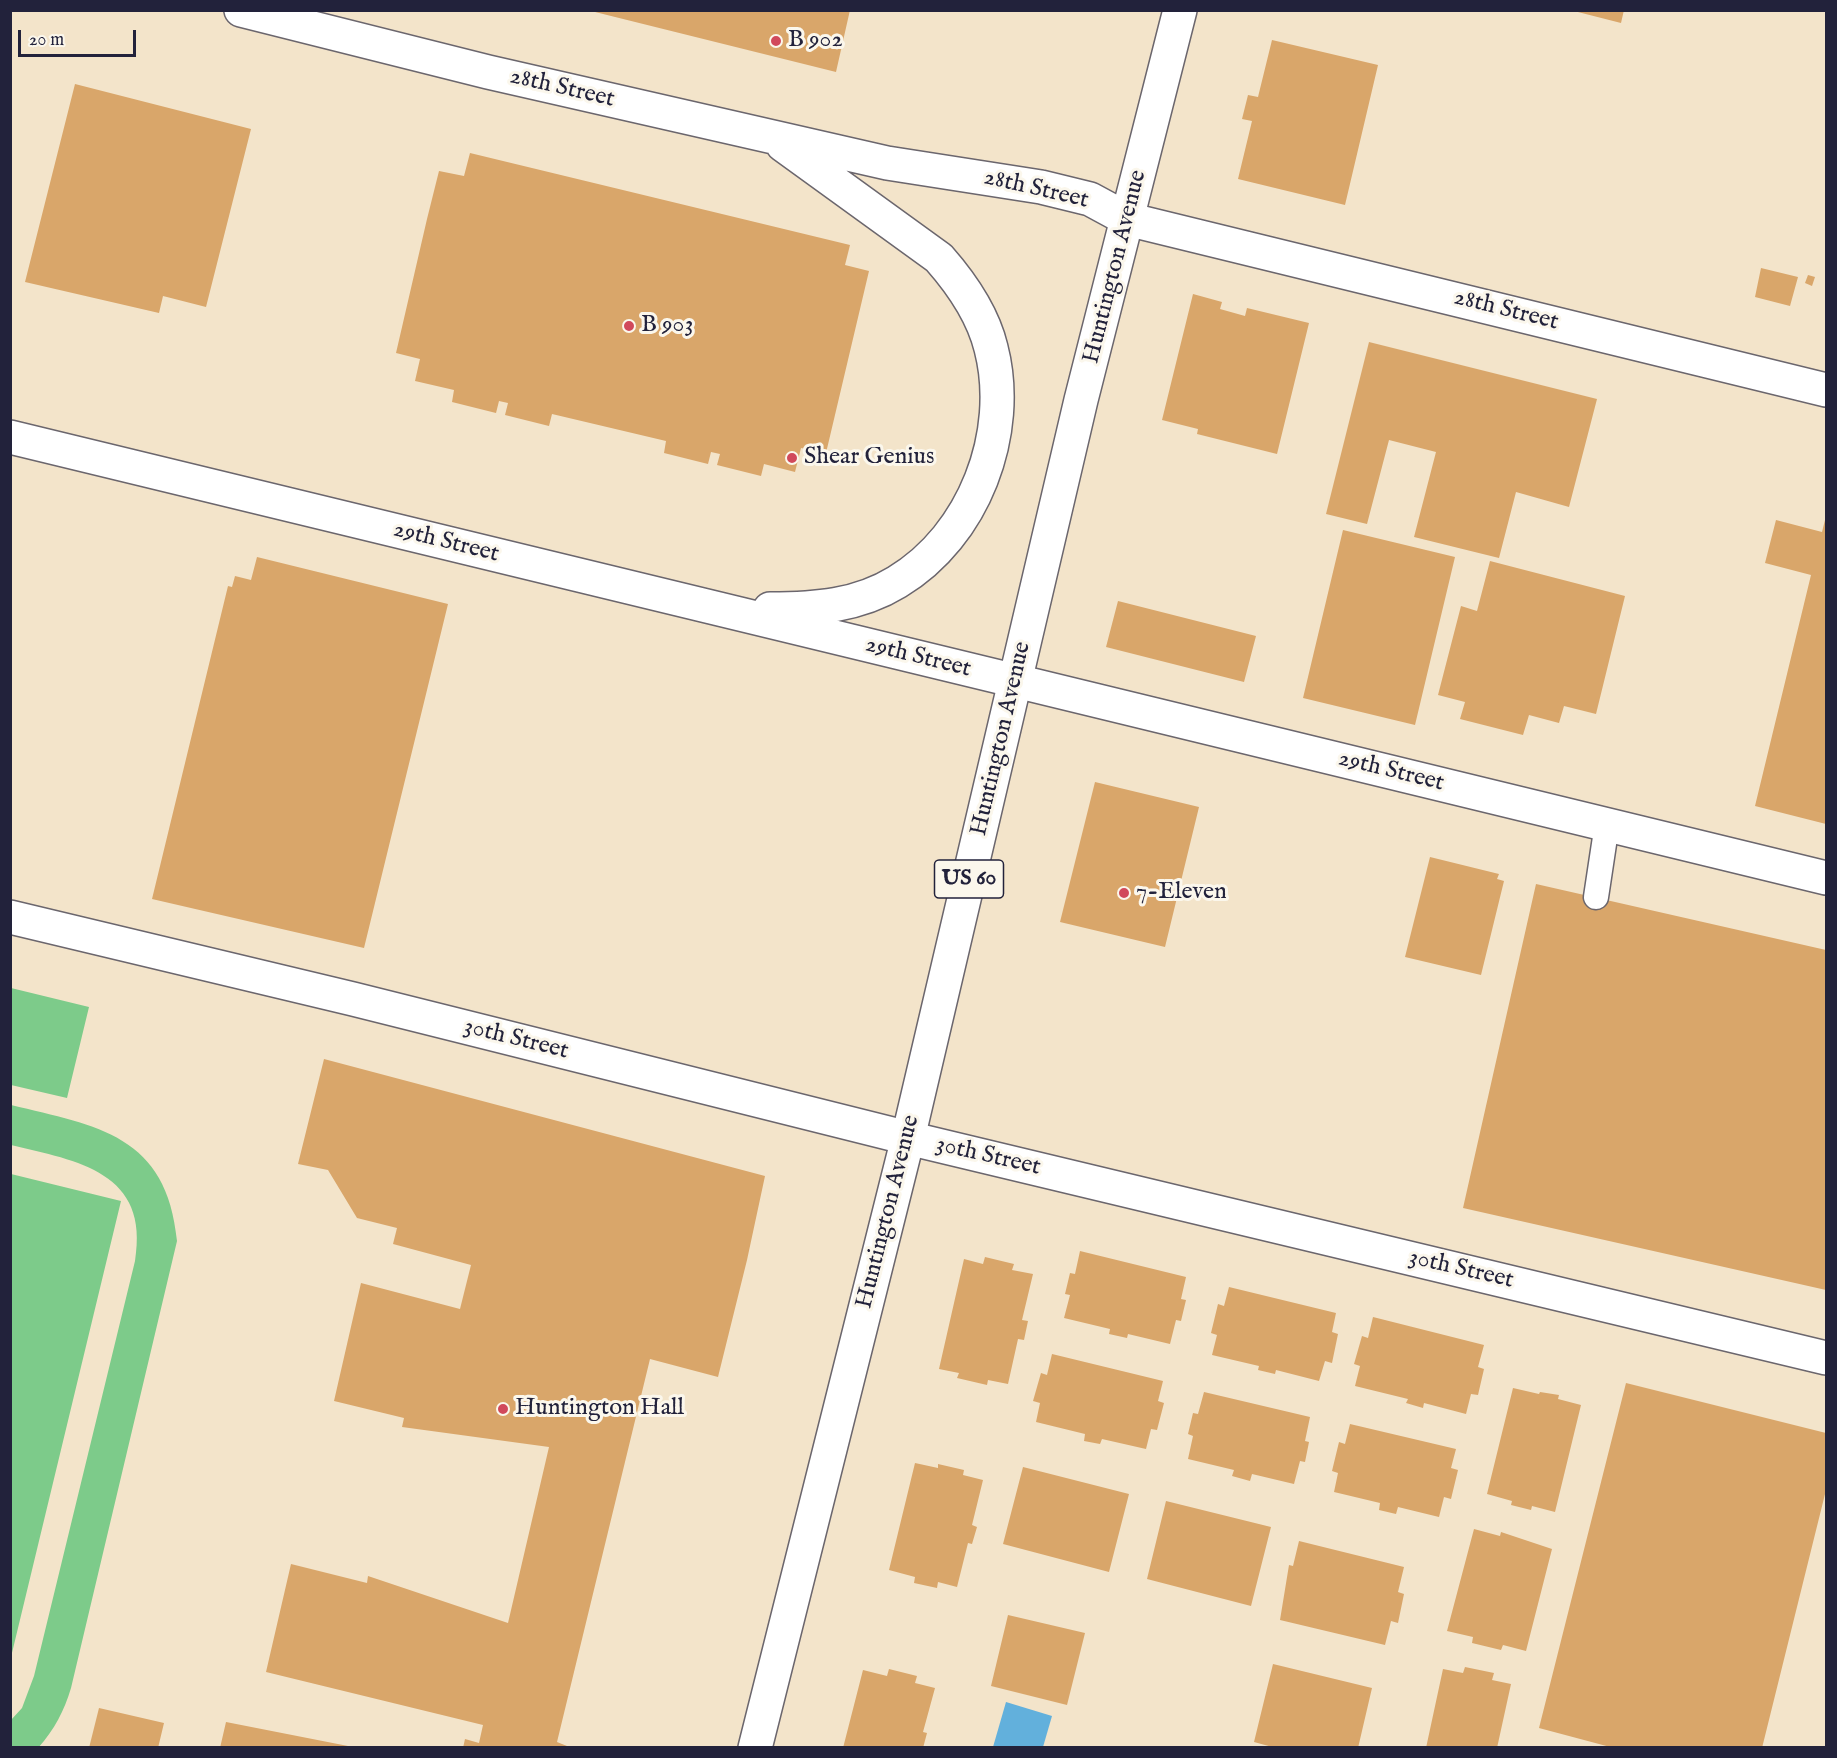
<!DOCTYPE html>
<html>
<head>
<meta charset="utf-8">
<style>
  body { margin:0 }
  #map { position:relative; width:1837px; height:1758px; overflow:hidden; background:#f3e4ca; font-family:"IM FELL English",serif }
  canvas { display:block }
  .frame { position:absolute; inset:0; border:12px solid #22223b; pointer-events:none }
  .scale { position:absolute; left:18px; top:30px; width:118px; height:27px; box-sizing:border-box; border:3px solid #22223b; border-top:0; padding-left:8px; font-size:18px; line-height:21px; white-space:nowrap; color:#22223b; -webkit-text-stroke:4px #fbf7ec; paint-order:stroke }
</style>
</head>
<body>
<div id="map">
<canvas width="1837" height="1758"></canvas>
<div class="frame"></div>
<div class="scale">20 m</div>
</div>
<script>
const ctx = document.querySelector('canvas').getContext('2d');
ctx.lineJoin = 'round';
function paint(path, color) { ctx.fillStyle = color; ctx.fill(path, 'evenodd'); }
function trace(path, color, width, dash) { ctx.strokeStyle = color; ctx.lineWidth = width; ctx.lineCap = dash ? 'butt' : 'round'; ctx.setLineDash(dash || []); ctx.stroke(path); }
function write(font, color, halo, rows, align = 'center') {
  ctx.font = font + ' "IM FELL English",serif'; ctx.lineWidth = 6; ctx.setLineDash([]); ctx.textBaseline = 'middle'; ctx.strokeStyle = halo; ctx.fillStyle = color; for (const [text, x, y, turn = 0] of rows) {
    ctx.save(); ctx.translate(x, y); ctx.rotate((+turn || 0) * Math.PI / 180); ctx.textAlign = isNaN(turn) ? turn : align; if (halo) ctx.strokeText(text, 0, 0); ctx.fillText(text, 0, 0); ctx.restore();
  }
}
paint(new Path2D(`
  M11 988 89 1007 67 1098 11 1085Z
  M11 1105C98 1126 167 1135 177 1241L71 1688C64 1711 55 1729 38 1748L11 1747V1720L22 1708 34 1676 135 1261C150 1172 78 1161 11 1145Z
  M11 1174 121 1201 11 1657 10 1174Z`), '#7dcb8a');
paint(new Path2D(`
  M1006 1702 1052 1716 1043 1747H993Z`), '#62b0dc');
paint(new Path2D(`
  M587 10H850L836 72Z
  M1570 10H1624L1621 23Z
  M1272 40 1378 65 1345 205 1238 179 1252 121 1242 119 1248 95 1258 97Z
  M75 84 251 129 206 307 163 296 159 313 25 282Z
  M470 153 850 245 845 265 869 271 826 453 801 448 795 472 764 464 761 476 717 465 720 454 711 452 708 464 664 453 666 441 552 414 549 426 505 415 508 403 499 401 496 413 452 402 454 390 415 381 420 359 396 353 427 219 439 171 464 176Z
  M1761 268 1798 277 1790 306 1755 297Z
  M1808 275 1815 277 1812 286 1805 283Z
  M1193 294 1222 302 1220 309 1245 316 1247 308 1309 323 1277 454 1197 434 1198 429 1162 420Z
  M1369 342 1597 399 1569 507 1516 492 1499 558 1414 537 1436 452 1389 440 1367 524 1326 514Z
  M1826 516V824L1755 806 1811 575 1765 563 1776 520 1822 532Z
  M1343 530 1455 557 1415 725 1303 698Z
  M257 557 448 604 364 948 152 899 228 586 232 587 235 576 251 580Z
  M1490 561 1625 596 1596 714 1564 706 1559 723 1529 715 1523 735 1460 719 1465 702 1438 695 1461 606 1477 611Z
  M1118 601 1256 636 1244 682 1106 647Z
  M1095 782 1199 807 1165 947 1060 922Z
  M1430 857 1499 874 1497 879 1504 881 1481 975 1405 957Z
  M1536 884 1826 950V1290L1463 1208Z
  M324 1059 765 1176 747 1260 718 1377 650 1359 557 1742 572 1748H463L465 1739 479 1743 483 1725 266 1672 291 1564 367 1583 368 1576 508 1623 549 1447 402 1427 404 1418 334 1401 361 1283 460 1309 471 1265 393 1244 397 1228 357 1218 328 1170 298 1164Z
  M1080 1251 1186 1277 1181 1299 1186 1300 1181 1321 1176 1320 1170 1344 1128 1334 1127 1338 1109 1334 1110 1329 1064 1318 1070 1295 1065 1294 1070 1273 1075 1274Z
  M985 1257 1014 1264 1012 1270 1033 1274 1022 1320 1028 1321 1024 1340 1018 1339 1008 1384 988 1380 987 1385 957 1378 959 1373 939 1369 964 1259 983 1264Z
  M1229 1287 1336 1313 1332 1332 1338 1334 1332 1363 1325 1361 1319 1381 1276 1370 1275 1374 1258 1370 1259 1366 1212 1355 1217 1335 1211 1333 1218 1304 1224 1306Z
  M1373 1317 1484 1345 1478 1367 1484 1369 1478 1395 1471 1394 1466 1414 1424 1403 1423 1408 1406 1403 1408 1399 1355 1386 1360 1366 1354 1364 1362 1336 1368 1338Z
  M1052 1354 1163 1381 1158 1401 1164 1403 1157 1430 1151 1429 1146 1449 1102 1439 1100 1444 1084 1441 1085 1434 1036 1422 1040 1403 1033 1401 1041 1373 1047 1375Z
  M1626 1383 1826 1433V1490L1762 1748H1614L1539 1728Z
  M1513 1388 1539 1394 1540 1392 1559 1395 1558 1399 1581 1405 1555 1512 1532 1506 1531 1510 1511 1505 1512 1501 1487 1494Z
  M1204 1392 1310 1417 1305 1441 1309 1442 1305 1462 1300 1461 1294 1484 1252 1474 1250 1481 1232 1476 1234 1470 1188 1459 1193 1436 1188 1434 1193 1413 1198 1414Z
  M1350 1424 1456 1449 1451 1468 1458 1470 1451 1499 1444 1497 1439 1517 1398 1507 1396 1514 1379 1510 1380 1503 1334 1492 1338 1473 1332 1471 1339 1442 1345 1444Z
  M915 1463 938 1468V1464L964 1470 963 1475 983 1480 972 1525 977 1527 972 1544 968 1543 957 1587 938 1582 937 1588 914 1583 915 1577 889 1570Z
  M1023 1467 1129 1494 1109 1572 1003 1544Z
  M1166 1501 1271 1527 1251 1606 1147 1579Z
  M1474 1529 1500 1536 1501 1532 1552 1549 1526 1651 1503 1645 1501 1650 1472 1643 1473 1637 1447 1631Z
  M1299 1541 1404 1567 1398 1592 1404 1594 1398 1623 1391 1621 1385 1645 1280 1620 1289 1565 1293 1566Z
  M1008 1615 1085 1633 1067 1705 991 1686Z
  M1273 1664 1372 1688 1358 1748H1276L1254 1742Z
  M1465 1667 1494 1673 1492 1680 1511 1684 1497 1748H1426L1443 1669 1463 1673Z
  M889 1669 917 1676 915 1683 935 1688 923 1732 927 1733 923 1748H843L863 1670 887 1676Z
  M99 1708 164 1723 158 1748H89Z
  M226 1722 348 1746V1748H220Z`), '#d9a66a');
const service = new Path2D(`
  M1596 897 1607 824`);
const minor = new Path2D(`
  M1016 681 1826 878
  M10 917 353 999 908 1138 1826 1358`);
const tertiary = new Path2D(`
  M1127 219 1826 390`);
const secondary = new Path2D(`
  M241 10 488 72 887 163 1041 187 1090 199 1127 219
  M10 437 1016 681
  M770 609C815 609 858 606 897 582 974 536 1013 433 991 348 983 315 961 283 939 258L783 145`);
const primary = new Path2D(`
  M755 1748 908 1138 1081 400 1180 10`);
trace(service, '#6b666d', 27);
trace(minor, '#6b666d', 36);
trace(tertiary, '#6b666d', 36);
trace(secondary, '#6b666d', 36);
trace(primary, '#6b666d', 36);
trace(service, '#fff', 24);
trace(minor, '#fff', 33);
trace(tertiary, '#fff', 33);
trace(secondary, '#fff', 33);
trace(primary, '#fff', 33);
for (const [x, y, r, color] of [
  [776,41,6,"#d1495b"],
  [629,326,6,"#d1495b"],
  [792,458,6,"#d1495b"],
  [1124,893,6,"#d1495b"],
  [503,1409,6,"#d1495b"]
]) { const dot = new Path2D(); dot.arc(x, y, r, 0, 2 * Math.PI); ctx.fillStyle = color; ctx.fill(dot); trace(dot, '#fbf7ec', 2); }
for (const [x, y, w] of [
  [969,879,69]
]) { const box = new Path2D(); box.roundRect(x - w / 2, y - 19, w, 38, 4.5); ctx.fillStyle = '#fbf7ec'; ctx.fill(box); trace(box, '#22223b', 1.5); }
write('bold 22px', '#22223b', null, [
  ["US 60",969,879]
]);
write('24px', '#22223b', '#fbf7ec', [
  ["B 902",788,41],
  ["B 903",641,326],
  ["Shear Genius",804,458],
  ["7-Eleven",1136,893],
  ["Huntington Hall",515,1409]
], 'left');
write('24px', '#22223b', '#fbf7ec', [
  ["28th Street",562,89,13],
  ["28th Street",1036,190,13],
  ["Huntington Avenue",1116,267,-76],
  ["28th Street",1506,311,14],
  ["29th Street",446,543,14],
  ["29th Street",918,658,14],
  ["Huntington Avenue",1002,739,-77],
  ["29th Street",1391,772,14],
  ["30th Street",516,1040,14],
  ["30th Street",988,1157,13],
  ["Huntington Avenue",889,1212,-76],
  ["30th Street",1461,1270,13]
]);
</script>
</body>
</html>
